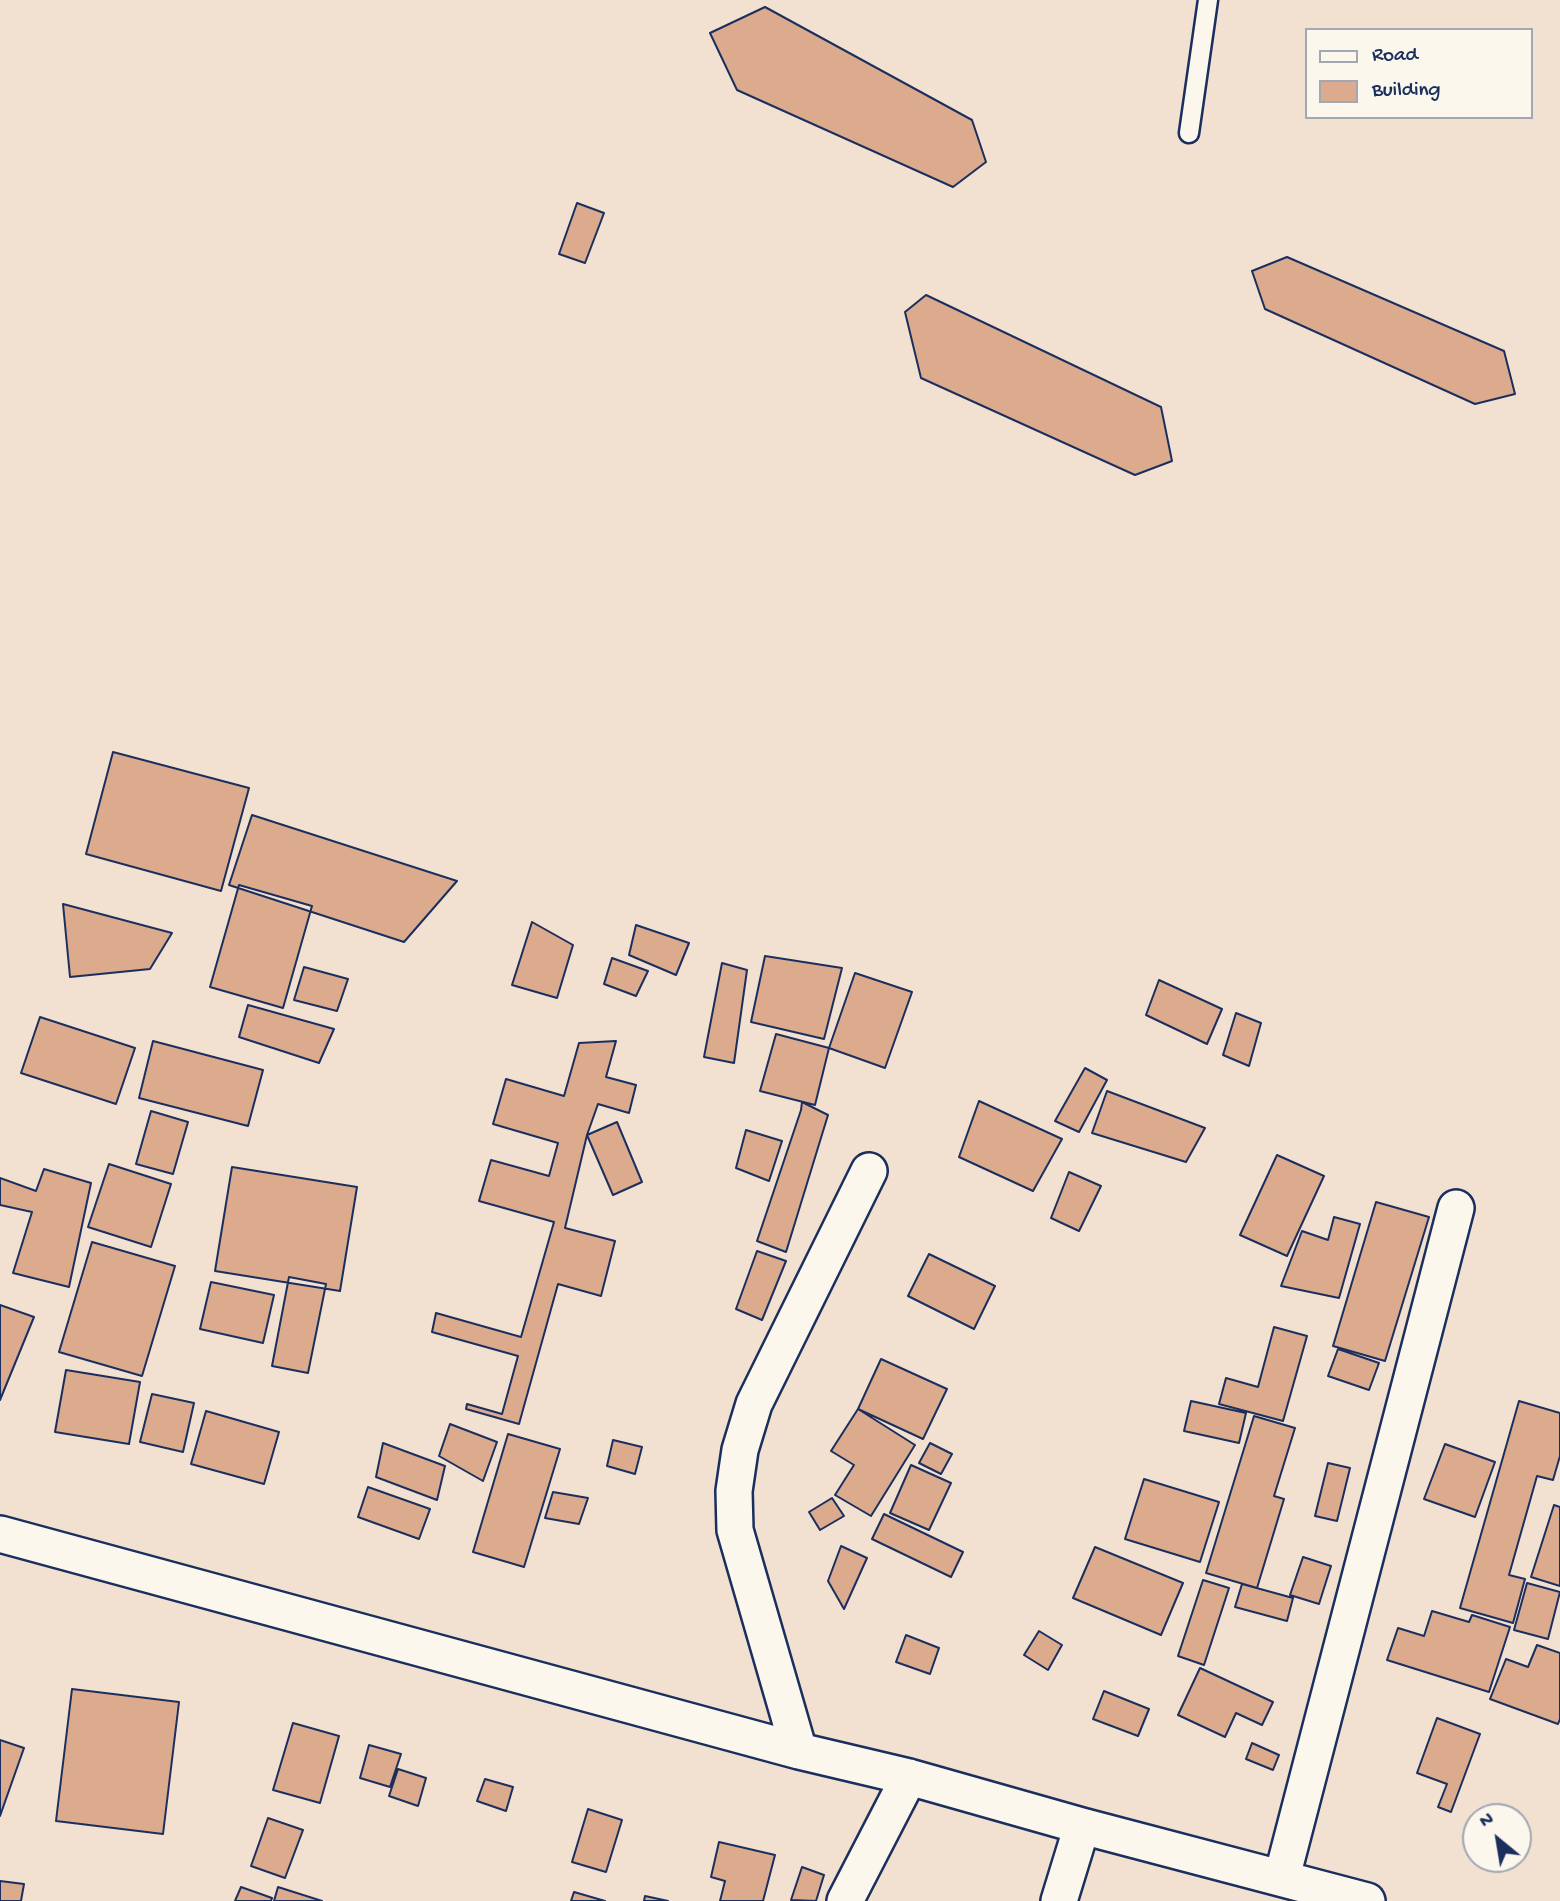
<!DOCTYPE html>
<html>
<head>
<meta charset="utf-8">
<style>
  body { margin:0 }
  #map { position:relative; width:1560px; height:1901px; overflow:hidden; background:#f2e0d0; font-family:"Gochi Hand",sans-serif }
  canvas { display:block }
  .legend { position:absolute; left:1305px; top:28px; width:228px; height:91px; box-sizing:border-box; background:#fbf7ec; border:2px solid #a1a7b3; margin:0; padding:9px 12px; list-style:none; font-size:21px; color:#1b2f5e }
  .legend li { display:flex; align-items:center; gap:14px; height:35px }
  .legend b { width:35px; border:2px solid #a1a7b3 }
  .north { position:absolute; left:1462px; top:1803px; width:70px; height:70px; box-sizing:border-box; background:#fbf7ec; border:2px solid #a1a7b3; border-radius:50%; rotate:330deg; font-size:19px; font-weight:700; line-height:28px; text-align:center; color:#1b2f5e }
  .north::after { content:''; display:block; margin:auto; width:24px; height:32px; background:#1b2f5e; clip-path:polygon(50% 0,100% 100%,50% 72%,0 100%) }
</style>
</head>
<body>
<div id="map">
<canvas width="1560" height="1901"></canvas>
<ul class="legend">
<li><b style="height:9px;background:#fbf7ec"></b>Road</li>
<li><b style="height:19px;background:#dcab8e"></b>Building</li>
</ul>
<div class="north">N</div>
</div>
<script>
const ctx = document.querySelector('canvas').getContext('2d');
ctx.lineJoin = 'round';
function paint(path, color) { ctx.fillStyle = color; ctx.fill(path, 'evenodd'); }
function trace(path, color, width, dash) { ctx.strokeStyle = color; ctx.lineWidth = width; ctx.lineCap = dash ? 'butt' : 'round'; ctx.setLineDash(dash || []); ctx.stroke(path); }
const building = new Path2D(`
  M765 7 972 120 986 162 953 187 737 90 710 33Z
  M577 203 604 213 585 263 559 254Z
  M1287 257 1504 351 1515 394 1475 404 1265 309 1252 271Z
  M926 295 1161 407 1172 461 1135 475 921 378 905 312Z
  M113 752 249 788 221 891 86 854Z
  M252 815 457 881 404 942 229 885Z
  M239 885 312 906 283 1008 210 987Z
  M63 904 172 933 150 969 70 977Z
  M532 922 573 945 557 998 512 985Z
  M636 925 689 943 676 975 629 955Z
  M765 956 842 968 824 1039 751 1022Z
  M612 958 648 971 636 996 604 984Z
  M722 963 747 970 734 1063 704 1057Z
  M304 967 348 979 337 1011 294 1000Z
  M855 973 912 992 885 1068 829 1048Z
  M1159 980 1222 1009 1207 1044 1146 1015Z
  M248 1005 334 1029 319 1063 239 1037Z
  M1236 1013 1261 1023 1249 1066 1223 1055Z
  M40 1017 135 1048 116 1104 21 1073Z
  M776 1034 829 1048 815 1105 760 1091Z
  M153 1041 263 1070 248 1126 139 1098Z
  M616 1041 606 1077 636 1085 629 1113 598 1104 587 1135 565 1228 615 1241 601 1296 558 1284 519 1424 466 1409 467 1404 502 1414 518 1356 432 1332 436 1313 521 1337 554 1222 479 1201 491 1160 549 1176 558 1143 493 1124 506 1079 564 1096 579 1043Z
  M1085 1068 1107 1080 1079 1132 1055 1121Z
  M1107 1091 1205 1128 1186 1162 1092 1133Z
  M979 1101 1062 1139 1033 1191 959 1157Z
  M802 1102 828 1115 786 1252 757 1241 801 1110Z
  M151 1111 188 1122 173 1174 136 1164Z
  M617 1122 642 1182 613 1195 587 1135Z
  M746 1130 782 1141 769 1181 736 1168Z
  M1277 1155 1324 1176 1287 1256 1240 1235Z
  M109 1164 171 1184 151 1247 88 1227Z
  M232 1167 357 1187 340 1291 215 1271Z
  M44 1169 91 1183 69 1287 13 1273 32 1212 0 1205V1178L36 1191Z
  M1069 1172 1101 1186 1079 1231 1051 1218Z
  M1376 1202 1429 1217 1385 1361 1333 1346Z
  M1334 1217 1360 1224 1339 1298 1281 1286 1302 1231 1328 1240Z
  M92 1242 175 1266 142 1376 59 1352Z
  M757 1251 786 1261 762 1320 736 1309Z
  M929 1254 995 1286 974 1329 908 1296Z
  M289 1277 326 1284 308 1373 272 1366Z
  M211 1282 274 1295 263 1343 200 1329Z
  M0 1305 34 1317 0 1400Z
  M1274 1327 1307 1336 1283 1421 1219 1404 1226 1378 1258 1387Z
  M1338 1349 1379 1363 1369 1390 1328 1376Z
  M881 1359 947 1389 923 1439 858 1409Z
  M66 1370 140 1382 129 1444 55 1432Z
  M152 1394 194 1403 183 1452 140 1442Z
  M1191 1401 1246 1413 1239 1443 1184 1431Z
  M1519 1401 1560 1413V1456L1553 1480 1537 1476 1509 1575 1525 1579 1513 1623 1460 1608Z
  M858 1409 915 1445 871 1516 835 1495 854 1465 831 1451Z
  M206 1411 279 1432 264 1484 191 1464Z
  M1254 1416 1295 1428 1274 1496 1284 1499 1257 1588 1206 1573Z
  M450 1424 497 1442 483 1481 439 1456Z
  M508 1434 560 1449 524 1567 473 1552Z
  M613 1440 642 1447 635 1474 607 1466Z
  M383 1443 445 1466 437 1500 376 1477Z
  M930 1443 952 1454 941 1474 919 1463Z
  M1445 1444 1495 1462 1475 1517 1424 1499Z
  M1328 1463 1350 1468 1337 1521 1315 1516Z
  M911 1465 951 1483 929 1530 890 1513Z
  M1144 1479 1219 1502 1200 1562 1125 1539Z
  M368 1487 430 1509 419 1539 358 1517Z
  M553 1492 588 1498 579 1524 545 1518Z
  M832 1498 844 1516 820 1530 809 1512Z
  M1554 1505 1560 1507V1586L1531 1577Z
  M884 1514 963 1552 951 1577 872 1539Z
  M841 1546 867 1558 844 1609 828 1581Z
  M1095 1547 1183 1583 1161 1635 1073 1598Z
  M1303 1557 1331 1566 1319 1604 1290 1595Z
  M1203 1580 1229 1588 1204 1665 1178 1656Z
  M1527 1583 1560 1592 1548 1639 1514 1630Z
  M1242 1584 1293 1598 1287 1621 1235 1607Z
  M1432 1611 1469 1622 1472 1615 1510 1627 1489 1692 1387 1660 1398 1628 1424 1636Z
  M1039 1631 1062 1645 1048 1670 1024 1655Z
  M906 1635 939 1648 930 1674 896 1662Z
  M1537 1645 1560 1653V1719L1558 1724 1490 1699 1506 1659 1528 1667Z
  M1200 1668 1273 1702 1262 1725 1236 1713 1225 1737 1178 1715Z
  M72 1689 179 1702 163 1834 56 1821Z
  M1104 1691 1149 1709 1138 1736 1093 1719Z
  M1437 1718 1480 1734 1451 1812 1438 1807 1447 1784 1417 1773Z
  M293 1723 339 1736 320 1803 273 1790Z
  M0 1740 24 1748 0 1816Z
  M1252 1743 1279 1755 1273 1770 1246 1759Z
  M369 1745 401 1754 390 1787 360 1778Z
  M398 1769 426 1778 418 1806 389 1796Z
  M485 1779 513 1787 506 1811 477 1801Z
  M588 1809 622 1820 606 1872 572 1862Z
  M268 1818 303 1830 285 1878 251 1866Z
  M719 1842 775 1855 763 1901H720L725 1881 711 1877Z
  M802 1867 824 1875 816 1901 791 1900Z
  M0 1881 24 1884 21 1901H0Z
  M241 1887 272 1898 271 1901H235Z
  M278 1887 322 1901H274Z
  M574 1892 605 1901H571Z
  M645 1896 668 1901H644Z`);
paint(building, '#dcab8e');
trace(building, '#1b2f5e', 2);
const lane = new Path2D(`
  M1189 133 1208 0`);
const street = new Path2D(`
  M0 1534 799 1751 909 1777 1082 1826 1367 1901
  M799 1751 735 1530 734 1491 740 1450 754 1404 869 1171
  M1282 1877 1456 1208
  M845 1901 909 1777
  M1059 1901 1082 1826`);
trace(lane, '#1b2f5e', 23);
trace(street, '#1b2f5e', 40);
trace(lane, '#fbf7ec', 18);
trace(street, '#fbf7ec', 35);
</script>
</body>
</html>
